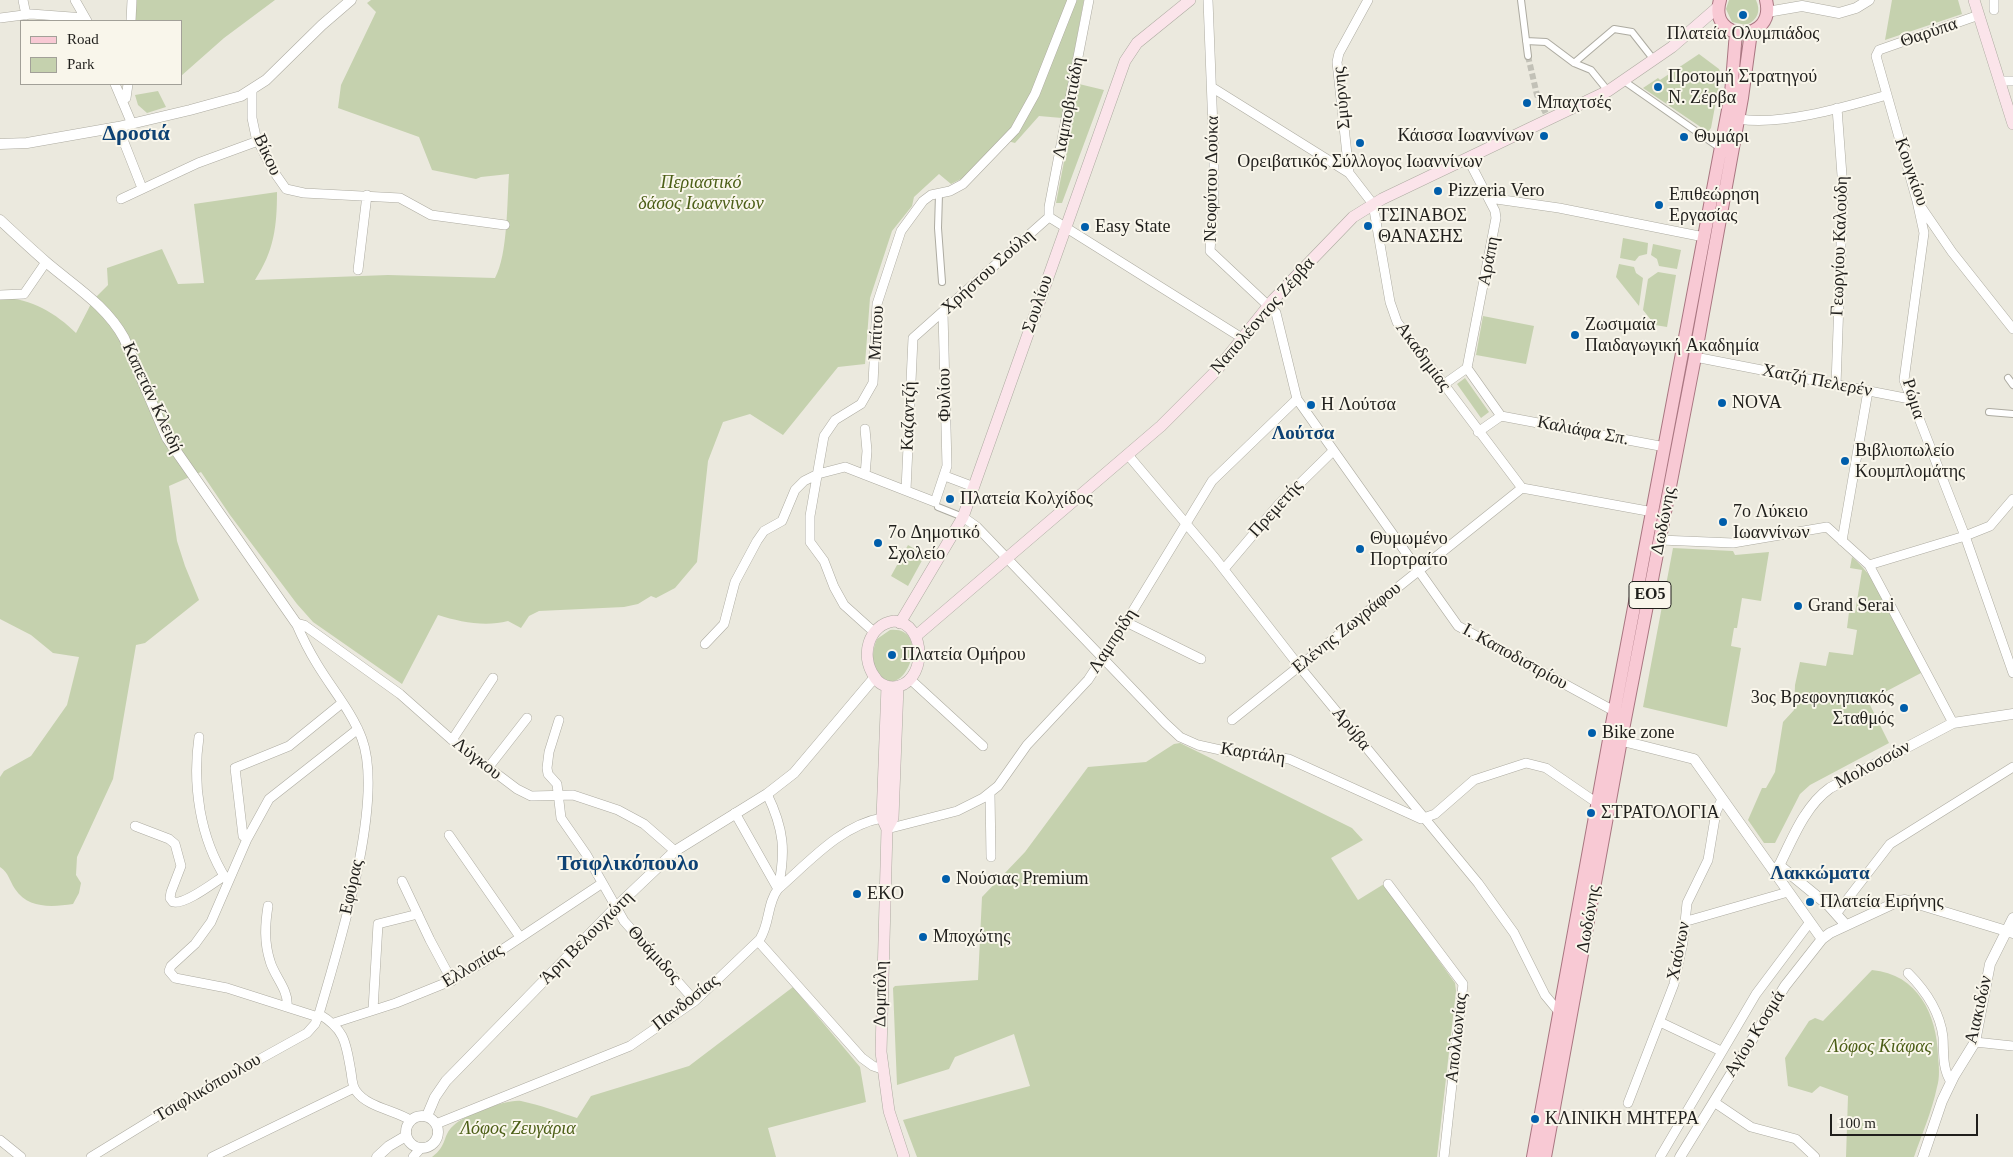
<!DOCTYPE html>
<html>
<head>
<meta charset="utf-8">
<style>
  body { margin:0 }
  #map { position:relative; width:2013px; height:1157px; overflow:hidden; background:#ebe9de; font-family:"Times New Roman",serif }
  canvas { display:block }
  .legend { position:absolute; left:20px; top:20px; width:162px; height:65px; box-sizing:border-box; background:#f9f6eb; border:1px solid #a2a098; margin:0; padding:6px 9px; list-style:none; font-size:15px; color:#201f1c }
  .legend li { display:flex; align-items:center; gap:10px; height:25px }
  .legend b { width:25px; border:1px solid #a2a098 }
  .scale { position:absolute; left:1830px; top:1114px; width:148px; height:22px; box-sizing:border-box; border:2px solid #201f1c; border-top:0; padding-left:6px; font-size:15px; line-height:18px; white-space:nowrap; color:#201f1c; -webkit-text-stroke:4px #f9f6eb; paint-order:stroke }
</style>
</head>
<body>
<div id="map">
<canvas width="2013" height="1157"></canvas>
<ul class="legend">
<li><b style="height:6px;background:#f8c9d4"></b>Road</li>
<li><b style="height:14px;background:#c5d1ae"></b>Park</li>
</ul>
<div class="scale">100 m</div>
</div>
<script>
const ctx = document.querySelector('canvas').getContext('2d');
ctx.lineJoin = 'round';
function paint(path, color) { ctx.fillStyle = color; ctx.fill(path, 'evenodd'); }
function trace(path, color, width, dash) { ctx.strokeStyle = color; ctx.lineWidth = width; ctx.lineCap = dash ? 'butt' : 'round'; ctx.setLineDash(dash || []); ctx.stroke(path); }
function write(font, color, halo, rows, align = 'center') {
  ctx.font = font + ' "Times New Roman",serif'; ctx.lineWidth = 4; ctx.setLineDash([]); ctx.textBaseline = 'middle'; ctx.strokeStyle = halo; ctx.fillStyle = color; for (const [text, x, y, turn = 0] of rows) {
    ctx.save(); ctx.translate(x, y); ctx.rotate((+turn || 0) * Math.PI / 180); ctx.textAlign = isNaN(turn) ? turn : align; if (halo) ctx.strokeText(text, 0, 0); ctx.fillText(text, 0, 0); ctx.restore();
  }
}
paint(new Path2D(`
  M137 0H275L224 38 181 76V21H135Z
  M371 0H1084L1062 118 1039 116 1015 143 1004 140 971 174 951 184 939 174 914 197 912 206 892 231 870 298 865 364 838 367 783 435 750 414 723 422 708 461 697 562 675 588 656 598 651 596 638 604 624 607 539 611 529 616 521 628 508 621C485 627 460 622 438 615L402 684 313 622 297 604 230 515 201 472 169 486 177 541 185 566 199 600 145 643 136 645 113 779 77 857 76 875 81 883 79 893 73 904C52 907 28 909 15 889 9 880 9 873 0 867V777L4 771 31 756 67 705 79 657 53 653 31 635 0 619V298C29 297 56 313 76 333L93 300 108 285 107 268 162 249 178 284 204 283 194 204 277 192C277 227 274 251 255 280L388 275 495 278C508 255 507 200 509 174L481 177 476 179 432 170 419 137 338 108 341 85 376 12 367 3Z
  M1729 0H1756C1761 11 1758 20 1746 25L1732 22 1726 9Z
  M1892 0H1958L1962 14 1885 40Z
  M1699 54 1719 69 1721 74 1711 128 1708 132 1643 88 1658 78 1660 80Z
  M1079 84 1104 90 1062 203H1056Z
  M158 91 166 107 147 113 138 105 135 95Z
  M1623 238 1648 243 1647 254 1639 256 1635 261 1620 258Z
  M1653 244 1681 250 1677 269 1659 266 1657 259 1651 255Z
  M1619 264 1634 267 1636 273 1643 278 1639 306 1616 277Z
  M1658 272 1676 275 1667 327 1655 325 1643 310 1648 279Z
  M1483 316 1534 326 1526 364 1476 355Z
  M1465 378 1489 412 1481 418 1457 384Z
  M908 545 925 555 908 586 891 576Z
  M1673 548 1733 551 1735 555 1769 552 1761 601 1742 598 1737 628H1734L1731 646 1741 648 1727 727 1643 707Z
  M1852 557C1881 580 1903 639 1921 673L1868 701 1889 743 1810 785 1800 794 1775 843H1764L1748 820 1762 788H1766L1775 772 1783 722 1794 710 1795 685 1800 662 1826 666 1829 652 1853 655 1857 630 1847 628 1849 612 1855 613 1862 570 1850 568Z
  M890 630C936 625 901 713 876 669 871 660 873 648 877 639Z
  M1180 743 1352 828 1363 840 1331 858 1358 900 1384 884 1455 983 1456 991 1437 1157H917L903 1120 1030 1086 1014 1034 955 1057 949 1069 897 1085 893 988 895 986 978 980 982 897 1025 852 1088 767 1146 762 1174 744Z
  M1872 970C1918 974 1937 1015 1938 1056 1939 1066 1940 1078 1937 1087 1932 1111 1922 1134 1914 1157H1846L1848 1096 1820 1086 1812 1093 1788 1086 1785 1058 1809 1021 1815 1018 1823 1021Z
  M793 987 860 1067 866 1102 768 1128 776 1157H432C448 1145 442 1136 453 1126 464 1115 506 1099 521 1101 540 1105 559 1112 577 1118L591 1096 689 1066Z`), '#c5d1ae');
trace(new Path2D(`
  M1528 56 1537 95 1549 120`), '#c2c1b7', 6, [6, 3]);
const pedestrian = new Path2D(`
  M1521 0 1528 56
  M1526 41 1546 42 1574 63 1591 70 1608 91
  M1574 63 1614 29 1632 32 1654 60
  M1624 81 1720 148
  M939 194 938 228 942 282
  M2008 378 2013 385
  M1989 412 2013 414
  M938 507 963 517`);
const minor = new Path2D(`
  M23 0 26 15
  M75 0 87 21
  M1208 0 1214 155V195L1210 251 1276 313 1297 399 1458 626 1614 711
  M1994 10V0
  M1979 15 1879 50 1876 56 1917 201 1952 252 2013 329
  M0 18 31 14 85 18
  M131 21 132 0
  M2000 81H2013
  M115 84 132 124
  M1213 88 1349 173 1373 204 1390 302 1397 322 1522 488
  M252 90V118L256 137 272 169 286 189 304 193 400 198 431 215 505 225
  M122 101 126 98 128 84
  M1739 119C1781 126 1845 107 1887 95
  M118 127 142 188
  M1349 173 1337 62 1339 53 1368 0
  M1489 198 1559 208 1704 237
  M121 199 198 163 258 141
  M1917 201 1924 233 1904 380 1965 536 2013 673
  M1049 217V207L1089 0
  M358 270 367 195
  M0 295 24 294 46 262
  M1695 357 1910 399
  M1467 368 1496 218 1495 211 1468 159
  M1443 385 1467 368 1501 416 1665 447
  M1836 385 1843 189 1837 108
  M865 429 867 451 865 475
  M1478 432 1501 416
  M1128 455 1215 558 1299 666 1478 883 1514 933 1545 995 1559 1012
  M945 476 974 487
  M906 490 913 338 1049 217 1242 338
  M963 517 977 527 1165 723 1180 737 1198 745 1225 751 1289 759 1421 819 1435 814 1474 780 1526 763 1546 768 1597 803
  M1660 540 1733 543 1827 527 1869 565 1953 723
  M1842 541 1868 391
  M1869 565 1965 536 1990 526 2013 499
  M1224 569 1279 504 1332 452
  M1126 622 1201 659
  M296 623 304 625 400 694 452 740 517 789 531 796 573 795 618 810 644 824 675 851
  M874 632 844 605 834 587 824 561 810 542V516L824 436 835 420 861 404 873 383 877 304 901 231 923 201 931 195 950 191 963 184 1015 130 1035 94 1072 0
  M705 644 724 624 735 582 757 541 764 531 782 521 795 490 804 481 818 474 845 467 935 502 947 466 943 313
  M911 680 983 746
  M559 720 549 752 547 768 548 774 557 784 561 818 586 854 624 921 695 1001
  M1232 720 1522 488 1653 512
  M199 737C192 785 200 838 226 879
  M452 740 493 678
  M488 768 527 718
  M990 793 991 857
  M767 794C784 829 786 851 778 889
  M735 813 778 889
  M135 826 169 839 175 844 181 866 171 892 170 898 173 902C185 905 213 883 224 876
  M887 829 957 811 983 798 998 786 1027 745 1088 680 1126 622 1212 481 1297 399
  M449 835 520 937
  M247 839 243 836 235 768 289 746 342 703
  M402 881 430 940 452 981
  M1388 884 1463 984 1444 1157
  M268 906C265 925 264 942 270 961 274 976 289 990 287 1006
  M1836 914 1890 844 2013 767
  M1687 921 1788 892
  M758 941 862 1058 873 1066 882 1069
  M1908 973C1925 990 1940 1012 1943 1037 1944 1053 1942 1068 1951 1082
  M373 1010 378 924 418 914
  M319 1014C346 1030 346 1044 351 1072 352 1078 352 1086 356 1091 367 1107 394 1110 410 1120
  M318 1017 227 988 175 978 169 971 171 966 195 944 211 922 247 839 269 799 358 729
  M1660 1022 1721 1051
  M334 1023 396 1003 448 982 482 963 601 884
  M1975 1042 2013 1046
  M1714 1102 1751 1127 1796 1139 1815 1157
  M1628 1103 1674 984 1683 942 1687 903 1708 860 1716 812 1722 799
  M436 1124 630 1046 695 1001 760 939C770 923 767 903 778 889 808 863 841 825 882 818
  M0 1140 21 1157
  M91 1157 161 1114 307 1033 315 1024 319 1014C338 948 385 802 362 739 352 712 332 689 317 664 309 651 302 637 296 623
  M212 1157 354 1088
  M413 1157 421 1148
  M1660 1157 1756 994 1810 922`);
const tertiary = new Path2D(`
  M1767 12 1802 6 1839 13 1856 8 1869 0
  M0 144 27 143 118 127 190 110 241 96 266 80 322 25 351 0
  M0 220C15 234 30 248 46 262 74 286 106 305 124 338L167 438 296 623
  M1615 739 1694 759 1822 939
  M1779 865 1829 906 1845 924
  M1775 874C1790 845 1803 807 1830 788L1953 723 2013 714
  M406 1132a16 16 0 1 1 32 0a16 16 0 1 1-32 0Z
  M427 1116 435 1097 446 1081 616 907 675 851 767 794 794 773 875 677
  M377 1157 389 1146 406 1136
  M1680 1157 1785 986 1822 939 1830 933 1899 901 1905 900 2013 933
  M1923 1157 1942 1101 1954 1076 1975 1042 1990 964 2013 918`);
const secondary = new Path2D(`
  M1974 0 2013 124
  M894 621C928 623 927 686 893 687 885 687 878 683 874 676 860 656 868 625 894 621Z
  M900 623 963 517 1125 61 1137 43 1190 0
  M916 636 1161 426 1216 371 1273 300 1353 217 1382 199 1608 91 1672 47 1718 7
  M887 686 882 818 887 829 881 1052 889 1111 904 1157
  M887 829 893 818 898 686`);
const primary = new Path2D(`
  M1720 0C1707 43 1777 44 1766 0
  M1533 1157 1611 729 1731 94 1736 32
  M1545 1157 1621 740 1695 357 1742 98 1751 32`);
trace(pedestrian, '#adaba1', 8);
trace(minor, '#adaba1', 10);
trace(tertiary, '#adaba1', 11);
trace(secondary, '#adaba1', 12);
trace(primary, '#a97681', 14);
trace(pedestrian, '#fff', 6);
trace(minor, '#fff', 9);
trace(tertiary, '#fff', 10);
trace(secondary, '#fbe4ea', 11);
trace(primary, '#f8c9d4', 12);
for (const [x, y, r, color] of [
  [1743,15,5,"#005eab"],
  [1658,87,5,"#005eab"],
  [1527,103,5,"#005eab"],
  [1544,136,5,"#005eab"],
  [1684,137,5,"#005eab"],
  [1360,143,5,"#005eab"],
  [1438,191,5,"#005eab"],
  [1659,205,5,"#005eab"],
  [1368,226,5,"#005eab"],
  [1085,227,5,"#005eab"],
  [1575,335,5,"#005eab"],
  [1722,403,5,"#005eab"],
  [1311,405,5,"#005eab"],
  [1845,461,5,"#005eab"],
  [950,499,5,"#005eab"],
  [1723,522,5,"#005eab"],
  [878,543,5,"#005eab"],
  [1360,549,5,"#005eab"],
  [1798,606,5,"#005eab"],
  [892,655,5,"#005eab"],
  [1904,708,5,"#005eab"],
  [1592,733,5,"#005eab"],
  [1591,813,5,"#005eab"],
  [946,879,5,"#005eab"],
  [857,894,5,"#005eab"],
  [1810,902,5,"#005eab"],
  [923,937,5,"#005eab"],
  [1535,1119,5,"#005eab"]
]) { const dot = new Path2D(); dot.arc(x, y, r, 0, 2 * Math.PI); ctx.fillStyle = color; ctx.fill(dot); trace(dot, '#f9f6eb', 2); }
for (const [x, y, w] of [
  [1650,595,42]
]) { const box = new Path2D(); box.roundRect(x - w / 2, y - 13.5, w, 27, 4); ctx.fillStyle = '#f9f6eb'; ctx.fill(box); trace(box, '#201f1c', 1); }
write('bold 16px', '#201f1c', null, [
  ["ΕΟ5",1650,595]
]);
write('18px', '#201f1c', '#f9f6eb', [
  ["Θαρύπα",1929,33,-19],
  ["Σμύρνης",1342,98,-95],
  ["Λαμποβιτιάδη",1069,108,-79],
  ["Βίκου",267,155,65],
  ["Κουγκίου",1911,172,71],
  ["Νεοφύτου Δούκα",1212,179,-89],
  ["Γεωργίου Καλούδη",1840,246,-88],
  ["Αράπη",1489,261,-79],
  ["Χρήστου Σούλη",988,272,-42],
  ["Σουλίου",1038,304,-71],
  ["Ναπολέοντος Ζέρβα",1263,316,-49],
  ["Μπίτου",877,333,-87],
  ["Ακαδημίας",1423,357,54],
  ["Χατζή Πελερέν",1817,381,11],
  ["Φυλίου",945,395,-91],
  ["Καπετάν Κλειδή",152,398,65],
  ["Ρώμα",1913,399,73],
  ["Καζαντζή",909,416,-88],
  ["Καλιάφα Σπ.",1583,431,11],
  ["Πρεμετής",1276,509,-48],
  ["Δωδώνης",1664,521,-79],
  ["Ελένης Ζωγράφου",1347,628,-39],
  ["Λαμπρίδη",1113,641,-57],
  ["Ι. Καποδιστρίου",1515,657,29],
  ["Αρύβα",1351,729,51],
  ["Καρτάλη",1253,754,9],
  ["Λύγκου",477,759,38],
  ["Μολοσσών",1873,765,-28],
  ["Εφύρας",352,887,-78],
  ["Δωδώνης",1589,919,-80],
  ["Άρη Βελουχιώτη",587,938,-45],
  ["Χαόνων",1679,951,-79],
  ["Θυάμιδος",654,955,48],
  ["Ελλοπίας",473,966,-31],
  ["Δομπόλη",881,994,-89],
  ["Πανδοσίας",686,1003,-38],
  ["Αιακιδών",1979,1010,-77],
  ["Αγίου Κοσμά",1755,1034,-58],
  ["Απολλωνίας",1457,1038,-84],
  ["Τσιφλικόπουλου",208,1088,-30]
]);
write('18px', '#201f1c', '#f9f6eb', [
  ["Πλατεία Ολυμπιάδος",1743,34,"center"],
  ["Προτομή Στρατηγού",1668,77],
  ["Ν. Ζέρβα",1668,98],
  ["Μπαχτσές",1537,103],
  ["Κάισσα Ιωαννίνων",1534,136,"right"],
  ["Θυμάρι",1694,137],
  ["Ορειβατικός Σύλλογος Ιωαννίνων",1360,162,"center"],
  ["Pizzeria Vero",1448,191],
  ["Επιθεώρηση",1669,195],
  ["Εργασίας",1669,216],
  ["ΤΣΙΝΑΒΟΣ",1378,216],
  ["ΘΑΝΑΣΗΣ",1378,237],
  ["Easy State",1095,227],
  ["Ζωσιμαία",1585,325],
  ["Παιδαγωγική Ακαδημία",1585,346],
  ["NOVA",1732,403],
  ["Η Λούτσα",1321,405],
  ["Βιβλιοπωλείο",1855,451],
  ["Κουμπλομάτης",1855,472],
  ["Πλατεία Κολχίδος",960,499],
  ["7ο Λύκειο",1733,512],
  ["Ιωαννίνων",1733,533],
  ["7ο Δημοτικό",888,533],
  ["Σχολείο",888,554],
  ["Θυμωμένο",1370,539],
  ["Πορτραίτο",1370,560],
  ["Grand Serai",1808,606],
  ["Πλατεία Ομήρου",902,655],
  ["3ος Βρεφονηπιακός",1894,698,"right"],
  ["Σταθμός",1894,719,"right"],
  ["Bike zone",1602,733],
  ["ΣΤΡΑΤΟΛΟΓΙΑ",1601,813],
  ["Νούσιας Premium",956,879],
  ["EKO",867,894],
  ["Πλατεία Ειρήνης",1820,902],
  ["Μποχώτης",933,937],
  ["ΚΛΙΝΙΚΗ ΜΗΤΕΡΑ",1545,1119]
], 'left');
write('italic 18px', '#4b5e16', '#f9f6eb', [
  ["Περιαστικό",701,183],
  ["δάσος Ιωαννίνων",701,204],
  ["Λόφος Κιάφας",1880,1047],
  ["Λόφος Ζευγάρια",518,1129]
]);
write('bold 19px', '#0e4274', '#f9f6eb', [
  ["Λούτσα",1303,434],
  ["Λακκώματα",1820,874]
]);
write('bold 22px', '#0e4274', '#f9f6eb', [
  ["Δροσιά",136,134],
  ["Τσιφλικόπουλο",628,864]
]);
</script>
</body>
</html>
